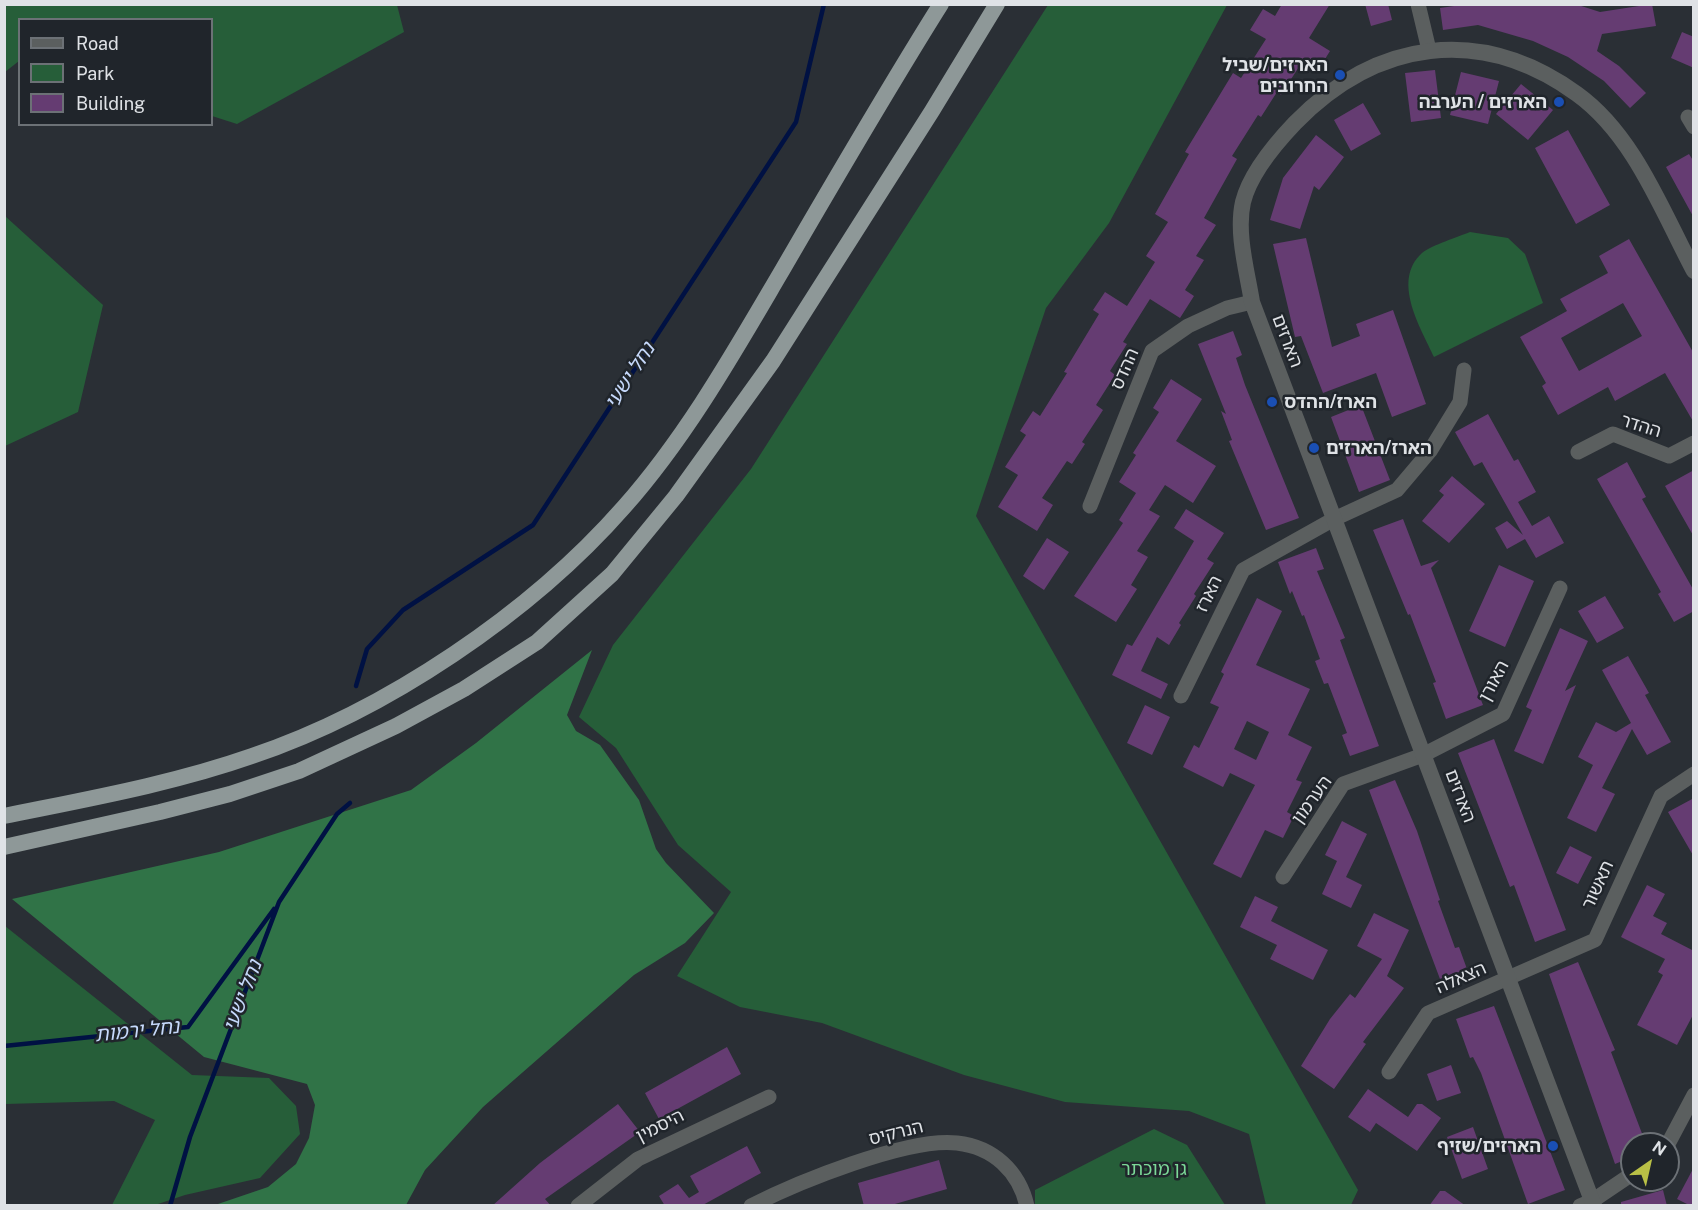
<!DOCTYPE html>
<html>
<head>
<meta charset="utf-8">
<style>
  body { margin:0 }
  #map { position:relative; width:1698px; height:1210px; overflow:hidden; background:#2a2f35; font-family:"Public Sans",sans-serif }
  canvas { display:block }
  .frame { position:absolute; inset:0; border:6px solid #dfe2e6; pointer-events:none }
  .legend { position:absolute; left:18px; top:18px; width:195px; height:108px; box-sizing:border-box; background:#20252b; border:2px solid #6c7176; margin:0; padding:8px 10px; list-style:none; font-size:18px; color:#dfe2e6 }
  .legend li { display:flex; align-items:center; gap:12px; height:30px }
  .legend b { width:30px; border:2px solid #6c7176 }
  .north { position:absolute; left:1620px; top:1132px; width:60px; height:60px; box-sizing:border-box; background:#20252b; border:2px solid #6c7176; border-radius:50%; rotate:34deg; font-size:16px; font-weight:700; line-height:24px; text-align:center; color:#dfe2e6 }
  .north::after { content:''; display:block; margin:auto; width:21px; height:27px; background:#b9c046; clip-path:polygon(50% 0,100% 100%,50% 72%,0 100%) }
</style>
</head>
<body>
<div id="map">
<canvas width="1698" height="1210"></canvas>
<div class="frame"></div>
<ul class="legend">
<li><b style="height:8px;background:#5b5f5f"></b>Road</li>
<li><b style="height:16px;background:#265e39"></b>Park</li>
<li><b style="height:16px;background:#653c72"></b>Building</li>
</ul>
<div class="north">N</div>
</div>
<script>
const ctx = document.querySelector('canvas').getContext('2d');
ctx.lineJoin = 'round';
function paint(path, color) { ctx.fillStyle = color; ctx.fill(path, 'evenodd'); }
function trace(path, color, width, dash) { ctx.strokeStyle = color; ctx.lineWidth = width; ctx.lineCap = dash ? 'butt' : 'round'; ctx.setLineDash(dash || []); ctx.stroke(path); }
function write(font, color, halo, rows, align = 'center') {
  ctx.font = font + ' "Public Sans","Noto Sans Hebrew",sans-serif'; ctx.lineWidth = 5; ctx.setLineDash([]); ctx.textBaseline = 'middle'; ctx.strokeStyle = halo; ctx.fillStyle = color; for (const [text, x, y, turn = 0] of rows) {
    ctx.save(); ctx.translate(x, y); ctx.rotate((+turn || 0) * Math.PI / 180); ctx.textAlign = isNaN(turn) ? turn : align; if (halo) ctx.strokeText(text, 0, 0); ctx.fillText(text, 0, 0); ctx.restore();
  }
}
paint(new Path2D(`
  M5 4 397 5 404 32 237 124 212 116V20H20L19 61 5 72Z
  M1048 5H1227L1109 223 1046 308 976 516 1358 1190 1351 1205H1266L1249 1134 1189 1111 1065 1102 964 1075 822 1023 740 1007 677 976 731 892 678 845 616 748 579 717 613 645 751 469Z
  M5 216 103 305 78 412 5 446Z
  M1470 232 1508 238 1525 254 1543 303 1434 357C1421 328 1391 281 1422 253 1432 245 1458 237 1470 232Z
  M5 926 192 1075 269 1078 296 1106 300 1134 260 1178 185 1195 155 1205H112L155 1120 114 1101 5 1104Z
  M1154 1129 1187 1145 1225 1205H1035V1190Z`), '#265e39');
paint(new Path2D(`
  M592 650 567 715 576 731 600 745 639 800 656 849 666 863 714 913 685 943 634 975 483 1107 425 1170 406 1205H215L268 1187 296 1164 309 1138 315 1105 307 1084 204 1057 12 899 219 852 411 790 476 743Z`), '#307347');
trace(new Path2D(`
  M356 686 367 649 403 610 533 525 796 122 824 4
  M4 1046 188 1027 274 909
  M170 1206 190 1137 279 902 337 814 350 803`), '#001143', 4.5);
paint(new Path2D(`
  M1282 4H1330L1309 38 1330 51 1317 72 1302 62 1281 95 1277 92 1261 117 1258 115 1232 156 1237 159 1204 218 1216 225 1196 256 1204 260 1185 290 1194 296 1180 318 1150 299 1123 342 1127 344 1110 371 1115 375 1096 405 1103 410 1082 442 1085 444 1072 464 1067 461 1042 498 1053 505 1037 531 998 507 1018 475 1005 467 1026 435 1020 431 1033 411 1040 416 1067 373 1064 372 1099 314 1093 310 1105 292 1127 306 1155 262 1146 256 1168 222 1155 214 1189 154 1185 152 1233 73 1241 78 1266 39 1250 30 1263 9 1275 16Z
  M1365 4H1388L1392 20 1371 26Z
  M1468 4H1575L1600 12 1652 4 1656 26 1602 34 1597 51 1619 66 1646 93 1630 108 1604 81 1568 57 1533 41 1478 25 1443 30 1440 8Z
  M1682 32 1694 37V68L1671 58Z
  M1435 70 1441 118 1411 122 1405 73Z
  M1461 72 1499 81 1488 124 1450 115Z
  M1521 84 1553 110 1528 140 1496 114Z
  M1363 103 1381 134 1351 151 1334 120Z
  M1568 130 1610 205 1576 224 1535 148Z
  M1316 135 1344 157 1319 190 1314 186 1300 229 1270 220 1283 178Z
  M1689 154 1694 162V218L1666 167Z
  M1306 238 1332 347 1360 336 1356 324 1393 310 1426 404 1392 417 1376 373 1323 393 1301 336 1295 337 1273 244Z
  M1629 239 1694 354V423L1665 373 1615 401 1608 387 1558 415 1542 386 1546 383 1520 337 1567 311 1560 299 1608 273 1599 256ZM1623 303 1642 336 1579 371 1561 338Z
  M1233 331 1242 355 1236 358 1245 385 1299 518 1266 530 1229 441 1232 440 1221 411 1226 414 1198 344Z
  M1171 379 1202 399 1176 441 1216 466 1193 503 1165 485 1149 510 1160 516 1137 551 1148 557 1131 585 1137 589 1116 622 1074 596 1123 523 1119 520 1136 493 1119 482 1136 455 1133 453 1159 412 1153 408Z
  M1361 405 1390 480 1359 492 1331 417Z
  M1488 414 1514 461 1518 459 1536 492 1518 502 1532 526 1549 516 1564 543 1536 558 1525 539 1507 549 1495 528 1507 521 1523 535 1482 462 1474 466 1455 432Z
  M1627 462 1646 497 1642 499 1694 591V611L1674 622 1658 594 1661 592 1597 479Z
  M1694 470V537L1665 486Z
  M1452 476 1485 504 1449 543 1422 521 1444 495 1439 491Z
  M1186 509 1224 533 1207 559 1214 563 1194 594 1196 596 1179 623 1181 625 1169 645 1157 637 1141 671 1168 684 1161 699 1112 675 1127 644 1132 646 1194 541 1174 528Z
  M1403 519 1421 566 1439 560 1431 568 1483 705 1446 719 1433 683 1436 682 1410 614 1408 615 1373 530Z
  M1047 538 1069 552 1044 590 1023 576Z
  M1316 548 1324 569 1317 571 1345 638 1340 640 1379 746 1350 756 1342 735 1347 733 1328 683 1324 684 1315 661 1320 659 1304 615 1302 616 1292 591 1290 594 1278 562Z
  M1499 565 1534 581 1505 647 1469 631Z
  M1605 596 1624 628 1597 643 1578 611Z
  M1257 598 1282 611 1256 665 1310 689 1288 735 1312 747 1296 780 1302 782 1287 812 1294 816 1283 838 1265 830 1241 878 1213 864 1255 785 1230 773 1223 787 1183 767 1194 745 1199 748 1219 707 1210 703 1224 674 1221 672ZM1247 721 1269 732 1256 760 1234 749Z
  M1560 628 1588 641 1565 691 1576 685 1543 764 1514 751 1532 710 1526 707Z
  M1628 656 1649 693 1645 695 1671 742 1647 755 1632 729 1602 788 1615 794 1596 832 1567 818 1593 765 1578 757 1596 722 1616 732 1631 723 1602 670Z
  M1145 705 1170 717 1152 755 1127 743Z
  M1494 739 1566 930 1535 942 1514 885 1510 887 1458 753Z
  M1395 780 1417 831 1440 900 1438 901 1455 948 1459 947 1467 969 1440 979 1369 790Z
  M1694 798V857L1668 812Z
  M1342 821 1367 834 1346 877 1362 885 1351 908 1322 894 1337 861 1325 855Z
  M1570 846 1592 857 1578 884 1556 873Z
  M1647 885 1665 894 1653 916 1667 923 1661 934 1694 951V1013L1677 1045 1637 1025 1663 975 1658 972 1665 959 1621 937Z
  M1255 896 1278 907 1271 921 1328 950 1313 980 1270 959 1277 945 1240 927Z
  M1374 913 1409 930 1387 976 1404 988 1363 1042 1366 1044 1334 1089 1301 1066 1330 1019 1350 994 1355 998 1382 959 1357 946Z
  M1578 962 1615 1050 1611 1052 1646 1144H1632V1157L1615 1164 1549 974Z
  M1494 1006 1565 1190 1528 1204 1481 1073 1473 1057 1470 1058 1456 1019Z
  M727 1047 741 1074 659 1119 645 1093Z
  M1451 1065 1461 1093 1437 1101 1427 1074Z
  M1368 1089 1408 1117 1417 1104H1422L1441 1118 1417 1151 1376 1123 1370 1132 1348 1117Z
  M618 1104 640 1132 545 1199 551 1206H492L540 1163Z
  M1473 1127 1488 1169 1462 1179 1447 1137Z
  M747 1146 761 1173 701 1206H665L659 1196 678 1184 689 1198 699 1192 690 1176Z
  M939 1160 947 1189 888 1206H864L858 1183Z
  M1694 1167V1206H1691L1677 1199Z
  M1663 1190 1667 1206H1621V1202Z
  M1440 1191H1445L1466 1206H1429Z`), '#653c72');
trace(new Path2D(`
  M1418 4 1429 50
  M1688 117 1694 127
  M1578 452 1613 434 1669 456 1694 443
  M1090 506 1152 351 1188 326 1227 308 1252 302
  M1181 696 1243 570 1334 519 1397 490 1430 451 1460 402 1464 370
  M1283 877 1343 784 1423 755 1503 714 1560 588
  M1389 1072 1428 1013 1595 940 1661 796 1694 774
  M1668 1144 1694 1095
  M578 1206 638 1159 769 1097
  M751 1206C796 1183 908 1137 957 1143 993 1147 1019 1171 1027 1206
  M1580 1206 1592 1201 1632 1174`), '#5b5f5f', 15);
trace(new Path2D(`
  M1594 1206 1252 302C1247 271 1236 233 1243 202 1250 174 1275 144 1295 123 1376 40 1480 24 1577 94 1634 135 1662 211 1694 271`), '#5b5f5f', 16);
trace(new Path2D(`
  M4 816C87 799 172 784 252 756 386 711 531 613 624 507 686 437 733 354 780 274 833 183 885 93 941 4
  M4 847 160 812 230 794 299 771 396 726 464 689 537 642 612 574 676 496 773 361 932 111 997 4`), '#8e9898', 16);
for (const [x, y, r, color] of [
  [1340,75,6,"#1a4fb4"],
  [1559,102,6,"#1a4fb4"],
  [1272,402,6,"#1a4fb4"],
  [1314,448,6,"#1a4fb4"],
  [1553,1146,6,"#1a4fb4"]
]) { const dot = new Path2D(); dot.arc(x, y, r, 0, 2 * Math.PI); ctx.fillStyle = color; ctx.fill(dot); trace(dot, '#20252b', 2); }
write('bold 18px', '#dfe2e6', '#20252b', [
  ["הארזים/שביל",1328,65],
  ["החרובים",1328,86],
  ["הארזים / הערבה",1547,102],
  ["הארז/ההדס",1284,402,"left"],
  ["הארז/הארזים",1326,448,"left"],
  ["הארזים/שזיף",1541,1146]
], 'right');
write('18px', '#dfe2e6', '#20252b', [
  ["הארזים",1287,341,69],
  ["ההדס",1125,369,-66],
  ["ההדר",1641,426,17],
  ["הארז",1209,594,-64],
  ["האורן",1494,681,-62],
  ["הארזים",1460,796,69],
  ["הערמון",1312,800,-54],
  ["תאשור",1598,885,-65],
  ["הצאלה",1461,978,-24],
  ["היסמין",660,1126,-27],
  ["הנרקיס",896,1133,-14]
]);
write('18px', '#7cd998', '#20252b', [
  ["גן מוכתר",1154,1169]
]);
write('italic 20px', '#c6d9fb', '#20252b', [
  ["נחל ישעי",630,376,-57],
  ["נחל ישעי",243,996,-69],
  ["נחל ירמות",137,1031,-6]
]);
</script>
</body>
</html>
